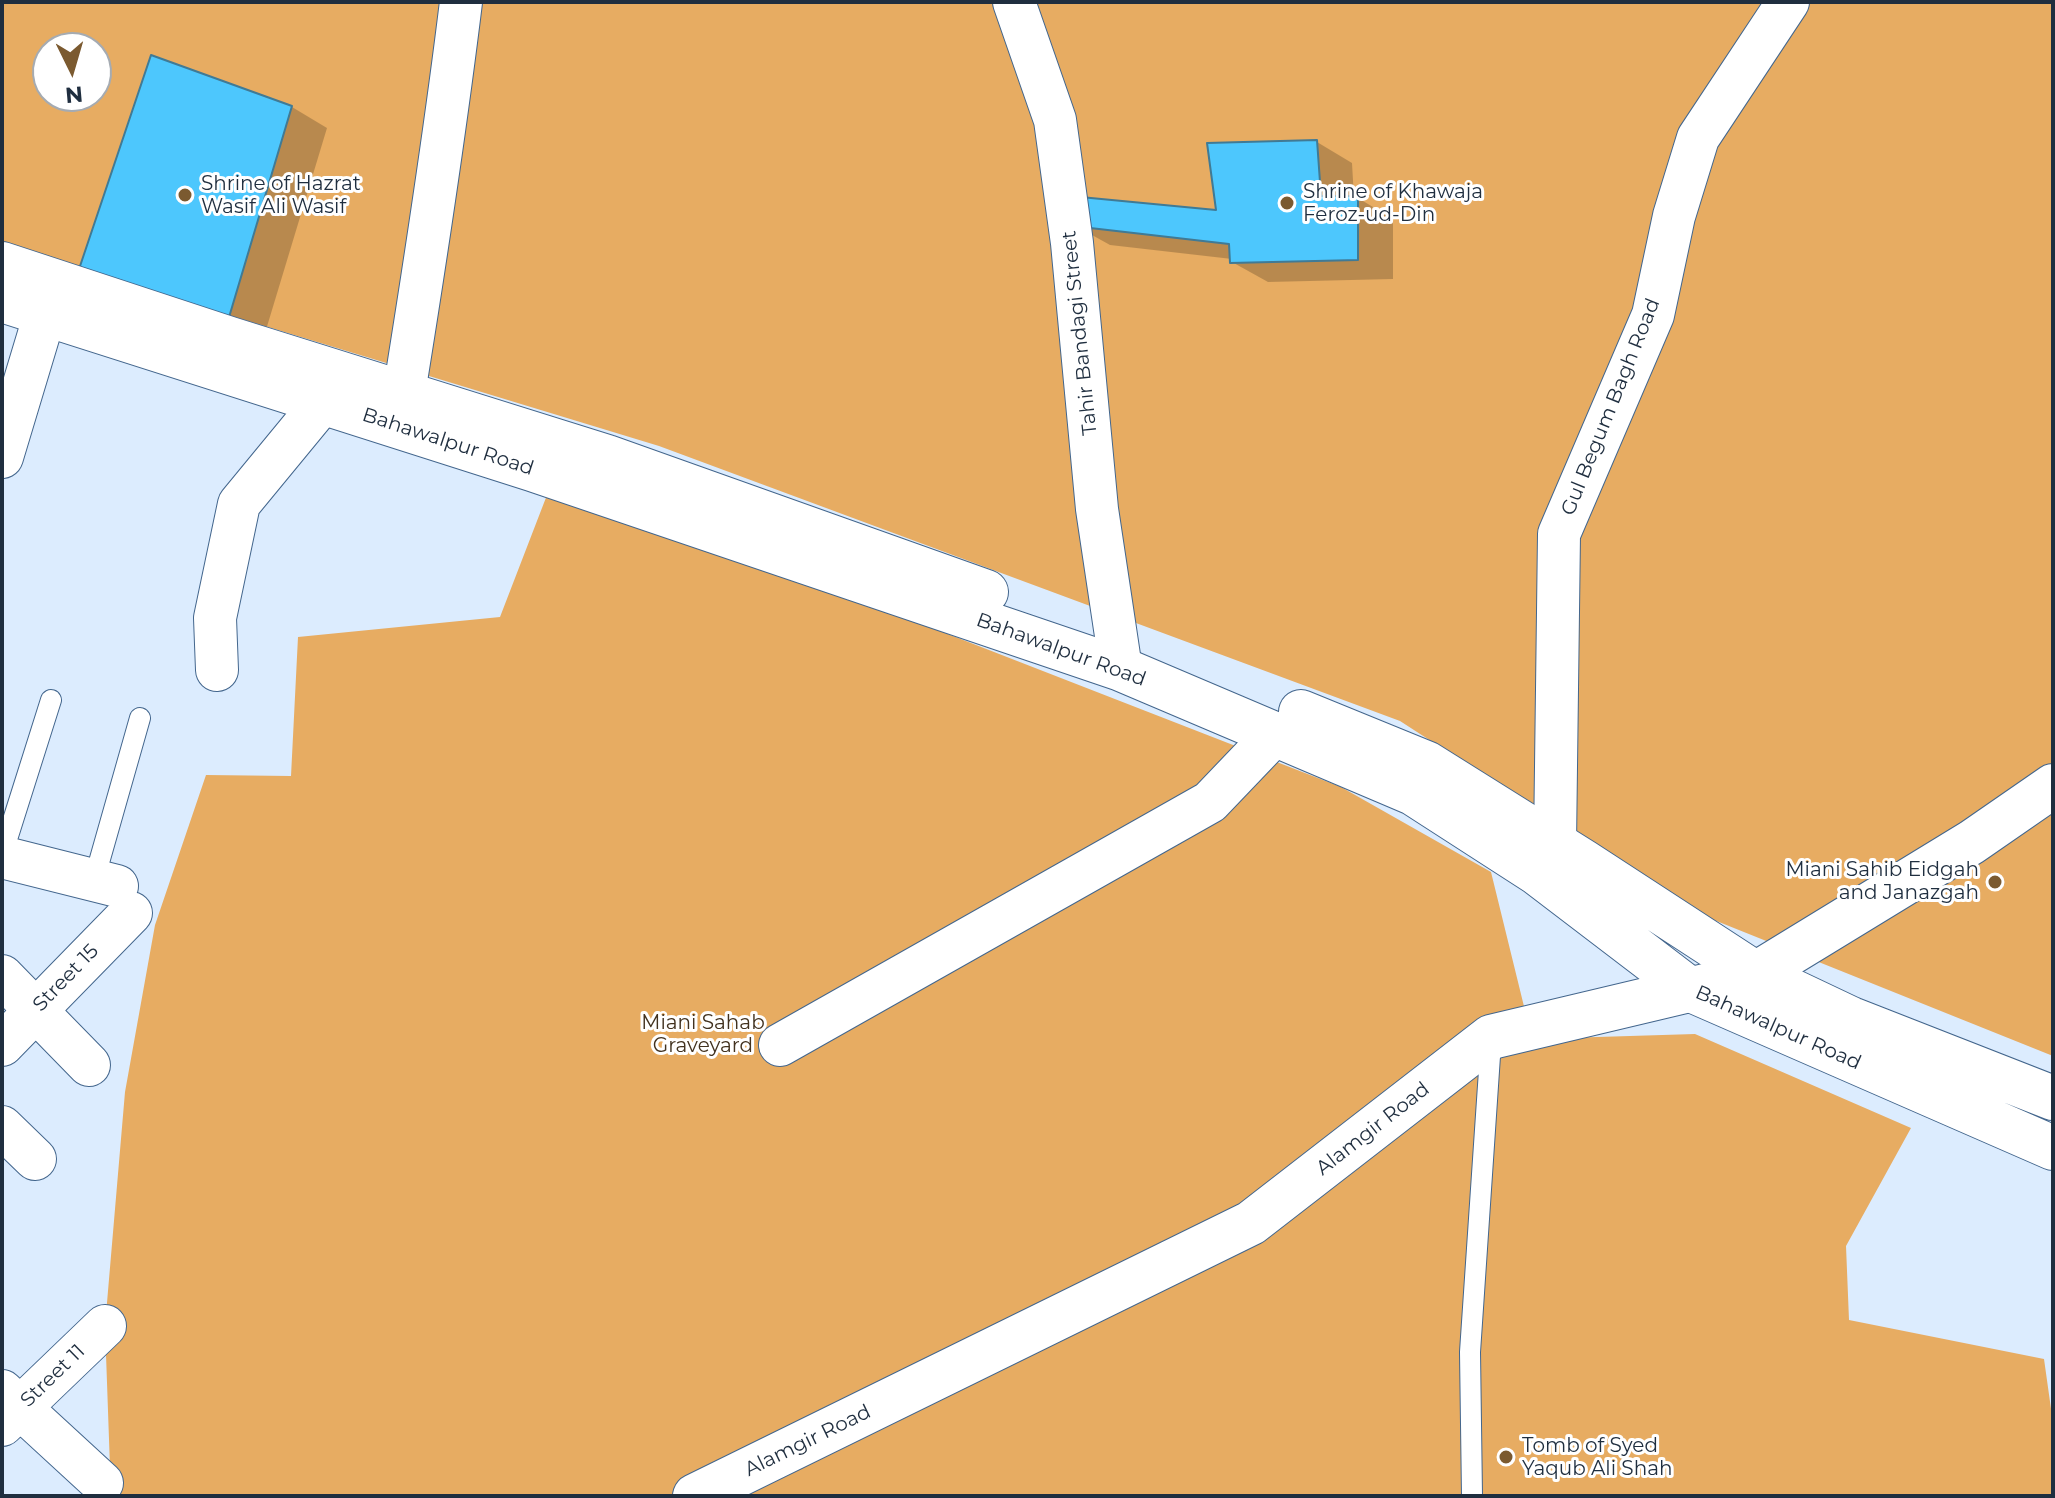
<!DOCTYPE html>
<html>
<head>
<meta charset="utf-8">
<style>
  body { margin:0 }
  #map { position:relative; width:2055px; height:1498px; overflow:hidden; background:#dcecfe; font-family:Montserrat,sans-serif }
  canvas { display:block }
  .frame { position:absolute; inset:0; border:4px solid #1f2e3f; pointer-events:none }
  .north { position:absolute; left:32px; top:32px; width:80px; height:80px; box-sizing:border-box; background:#fff; border:2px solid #a5abb2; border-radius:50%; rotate:175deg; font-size:22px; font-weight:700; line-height:32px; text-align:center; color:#1f2e3f }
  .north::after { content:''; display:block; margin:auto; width:28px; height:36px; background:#7b5a30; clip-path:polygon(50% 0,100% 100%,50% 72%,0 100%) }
</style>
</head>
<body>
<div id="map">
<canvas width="2055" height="1498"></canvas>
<div class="frame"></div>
<div class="north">N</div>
</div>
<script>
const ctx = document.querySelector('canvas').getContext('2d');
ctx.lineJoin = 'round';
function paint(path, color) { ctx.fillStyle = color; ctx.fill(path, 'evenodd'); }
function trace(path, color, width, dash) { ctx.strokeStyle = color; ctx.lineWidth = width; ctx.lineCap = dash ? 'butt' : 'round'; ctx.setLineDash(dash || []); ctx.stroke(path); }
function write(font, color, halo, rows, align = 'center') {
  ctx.font = font + ' Montserrat,sans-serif'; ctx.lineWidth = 6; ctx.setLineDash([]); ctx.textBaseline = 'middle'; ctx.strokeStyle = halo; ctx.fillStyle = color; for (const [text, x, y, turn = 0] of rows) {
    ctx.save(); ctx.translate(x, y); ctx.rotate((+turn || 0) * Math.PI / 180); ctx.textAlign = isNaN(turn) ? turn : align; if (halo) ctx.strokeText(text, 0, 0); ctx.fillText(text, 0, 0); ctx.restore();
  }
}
paint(new Path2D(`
  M2 2H2053V1056L1699 914 1400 721 659 446 120 282 2 243ZM48 48H96V96H48Z
  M547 495 845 594 1341 787 1491 872 1532 1039 1695 1034 1911 1128 1846 1246 1849 1320 2044 1359 2053 1423V1496H111L105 1326 125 1092 155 925 206 775 291 776 298 637 500 617Z`), '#e7ac62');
paint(new Path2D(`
  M152 58 292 107 327 128 259 353 112 303Z
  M1317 142 1352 163 1354 198H1358L1393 219V279L1268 282 1232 262V259L1110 245 1074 225 1219 212Z`), '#0003');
const building = new Path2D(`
  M151 55 292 106 224 334 74 284Z
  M1317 140 1321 196H1358V260L1230 263 1229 244 1073 226 1070 196 1216 210 1207 143Z`);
paint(building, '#4dc7fd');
trace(building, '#407a95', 2);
const service = new Path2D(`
  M2 855 51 700
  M94 880 140 718
  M1472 1496 1470 1352 1491 1041`);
const minor = new Path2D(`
  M1014 2 1055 120 1072 243 1097 509 1121 669
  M404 393C425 263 445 133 461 2
  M2 457 45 314
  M217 670 215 618 239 504 323 402
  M1555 844 1559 534 1653 315 1674 216 1698 138 1788 2
  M2 857 117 886
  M2 976 89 1065
  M2 1045 131 913
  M780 1045 1210 802 1275 734
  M2 1127 35 1159
  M2 1391 102 1483
  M2 1425 105 1326`);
const tertiary = new Path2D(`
  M695 1496 1251 1223 1491 1037 1756 974 1972 842 2053 786`);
const secondary = new Path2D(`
  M2 264 230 339 607 457 986 592
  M2 300 532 469 1121 669 1413 793 1537 873 1689 989 2053 1148
  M1301 712 1426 763 1584 862 1756 974 1851 1019 2053 1098`);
trace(service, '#43668d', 22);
trace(minor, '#43668d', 44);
trace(tertiary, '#43668d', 46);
trace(secondary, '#43668d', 46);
trace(service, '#fff', 20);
trace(minor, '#fff', 42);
trace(tertiary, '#fff', 44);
trace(secondary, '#fff', 44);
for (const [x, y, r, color] of [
  [185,195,8,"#7b5a30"],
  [1287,203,8,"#7b5a30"],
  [1995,882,8,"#7b5a30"],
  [1506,1457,8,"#7b5a30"]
]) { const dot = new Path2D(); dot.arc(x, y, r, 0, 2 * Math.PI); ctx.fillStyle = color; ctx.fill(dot); trace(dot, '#fff', 3); }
write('20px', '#1f2e3f', '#fff', [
  ["Shrine of Hazrat",201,184],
  ["Wasif Ali Wasif",201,207],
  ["Shrine of Khawaja",1303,192],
  ["Feroz-ud-Din",1303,215],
  ["Miani Sahib Eidgah",1979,870,"right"],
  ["and Janazgah",1979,893,"right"],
  ["Tomb of Syed",1522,1446],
  ["Yaqub Ali Shah",1522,1469]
], 'left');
write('20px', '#1f2e3f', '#fff', [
  ["Tahir Bandagi Street",1080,333,-96],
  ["Gul Begum Bagh Road",1611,407,-68],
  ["Bahawalpur Road",448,442,18],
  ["Bahawalpur Road",1061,650,20],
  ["Street 15",66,978,-46],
  ["Bahawalpur Road",1778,1028,24],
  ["Alamgir Road",1373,1129,-38],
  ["Street 11",53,1376,-44],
  ["Alamgir Road",808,1441,-26]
]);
write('20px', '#42321f', '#fff', [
  ["Miani Sahab",703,1023],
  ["Graveyard",703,1046]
]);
</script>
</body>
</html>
